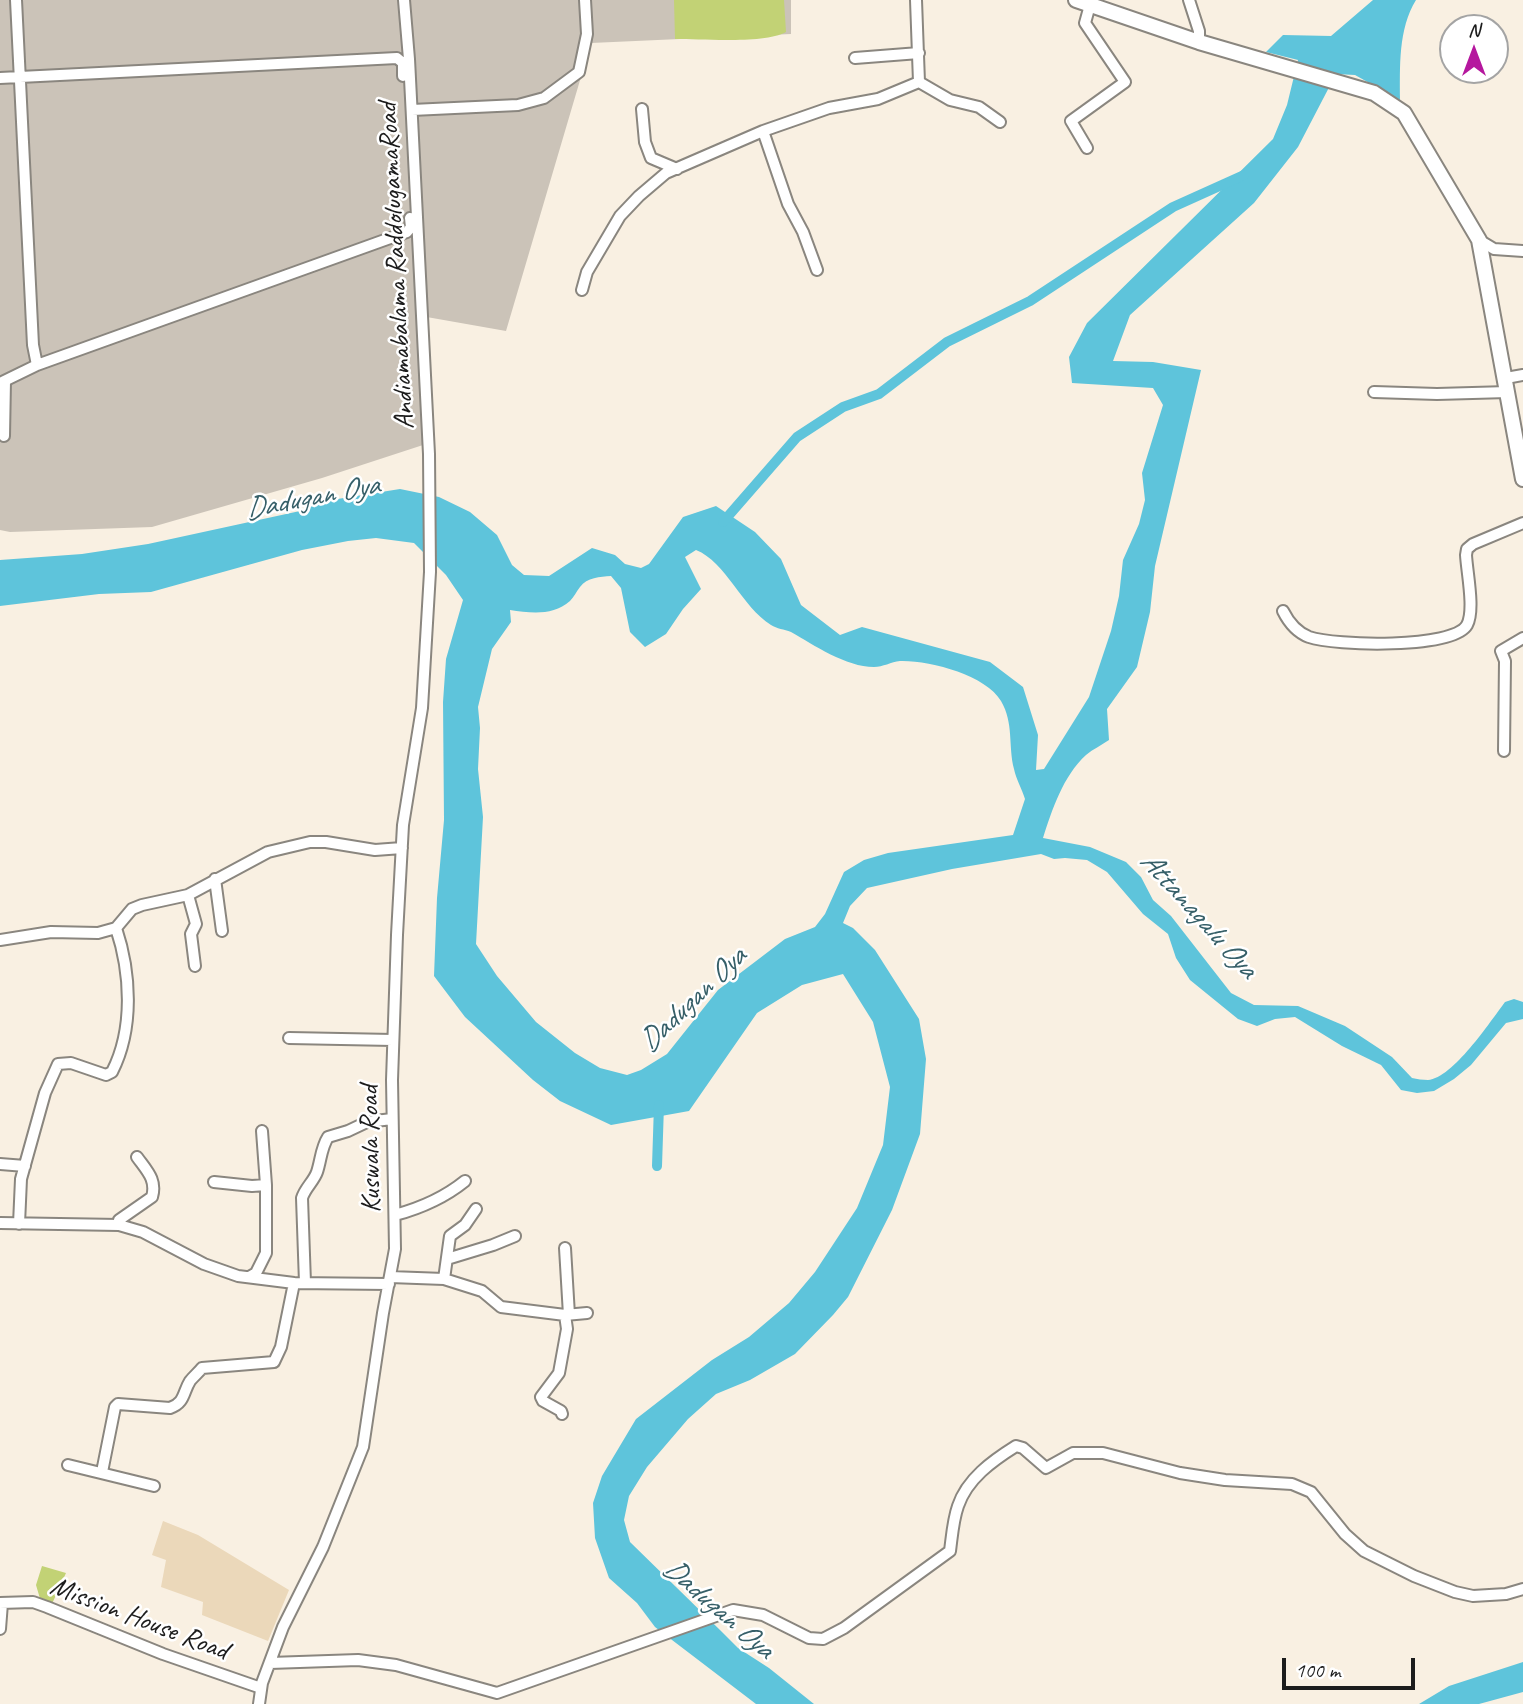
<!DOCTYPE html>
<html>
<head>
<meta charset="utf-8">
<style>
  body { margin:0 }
  #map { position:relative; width:1523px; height:1704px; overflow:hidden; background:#f9f0e2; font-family:Caveat,sans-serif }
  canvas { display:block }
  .north { position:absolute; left:1439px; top:14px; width:70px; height:70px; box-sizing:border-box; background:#fff; border:2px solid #a4a4a4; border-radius:50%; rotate:0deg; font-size:19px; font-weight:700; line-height:28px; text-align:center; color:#1c1c1c }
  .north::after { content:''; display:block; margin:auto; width:24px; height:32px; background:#b5179e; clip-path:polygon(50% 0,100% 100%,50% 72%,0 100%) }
  .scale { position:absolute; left:1282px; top:1658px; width:133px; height:32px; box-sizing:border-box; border:4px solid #1c1c1c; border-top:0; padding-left:9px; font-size:21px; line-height:24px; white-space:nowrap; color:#1c1c1c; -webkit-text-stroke:5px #fff; paint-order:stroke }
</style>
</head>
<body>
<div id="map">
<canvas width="1523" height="1704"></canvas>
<div class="north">N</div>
<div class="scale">100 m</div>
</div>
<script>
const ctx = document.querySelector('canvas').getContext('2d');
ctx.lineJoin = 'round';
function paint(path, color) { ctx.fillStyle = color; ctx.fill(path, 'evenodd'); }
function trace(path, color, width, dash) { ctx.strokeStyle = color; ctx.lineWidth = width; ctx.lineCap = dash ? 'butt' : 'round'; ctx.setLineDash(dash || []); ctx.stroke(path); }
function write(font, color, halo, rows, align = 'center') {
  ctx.font = font + ' Caveat,sans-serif'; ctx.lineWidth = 5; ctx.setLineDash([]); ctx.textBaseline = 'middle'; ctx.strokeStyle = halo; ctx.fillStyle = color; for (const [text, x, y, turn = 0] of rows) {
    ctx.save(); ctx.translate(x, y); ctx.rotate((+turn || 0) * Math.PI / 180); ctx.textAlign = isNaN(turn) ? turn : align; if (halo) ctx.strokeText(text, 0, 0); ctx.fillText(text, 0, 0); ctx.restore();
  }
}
paint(new Path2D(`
  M163 1521 198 1535 289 1590 268 1641 202 1615 203 1602 161 1587 166 1560 152 1555Z`), '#ebd8ba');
paint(new Path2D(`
  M0 0H791V34L591 43 506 331 421 316 423 445 322 478 152 527 10 532 0 530Z`), '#cbc3b8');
paint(new Path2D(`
  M674 0H784L786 32C764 44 703 39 675 39Z
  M42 1566 66 1573 51 1606 41 1602 36 1585Z`), '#c2d275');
paint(new Path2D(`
  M1373 0H1416C1398 29 1400 67 1400 100L1355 75 1336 74 1298 147 1254 203 1130 315 1113 361 1153 362 1201 370 1155 566 1150 612 1137 667 1107 709 1109 740C1102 745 1093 749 1086 755 1063 776 1052 810 1043 838L1090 847 1126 862 1141 877 1153 900 1171 916 1231 993 1254 1005 1298 1006 1345 1026 1392 1057 1412 1078C1417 1079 1423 1080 1428 1080 1453 1078 1490 1022 1505 1002L1514 999 1523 1002V1019L1506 1023 1471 1065 1454 1079 1434 1091 1417 1093 1401 1090 1381 1065 1342 1046 1295 1017 1275 1019 1257 1026 1238 1019 1190 980 1176 958 1168 934 1143 914 1107 872 1087 860 1065 858 1054 859 1041 854 952 869 867 888 850 906 843 923 853 928 875 950 919 1019 926 1059 920 1134 892 1210 848 1297 833 1315 795 1354 750 1380 716 1394 688 1419 647 1467 629 1496 624 1520 630 1542 720 1630 738 1648 769 1668 814 1704H756L655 1627 637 1603 609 1578 595 1538 593 1503 602 1476 636 1419 712 1360 749 1337 789 1303 815 1272 857 1208 883 1145 890 1087 873 1022 843 974 802 985 757 1013 689 1111 611 1125 560 1101 533 1080 465 1017 434 976 437 898 444 820 443 702 446 659 463 600 446 575 414 543 376 538 348 541 302 550 151 592 99 594 0 606V560L82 554 148 544 300 511 325 501 400 489 439 497 470 512 497 535 512 565 524 575 549 576 592 548 615 555 625 564 641 568 649 564 683 517 716 506 755 532 781 559 801 605 840 635 862 627 990 662 1023 687 1038 735 1036 770 1044 769 1089 697 1111 631 1119 596 1123 560 1139 524 1145 500 1142 473 1163 405 1153 388 1072 383 1069 357 1087 323 1273 139 1287 105 1298 60 1266 52 1283 35 1331 36ZM696 550C726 562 742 607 771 625 777 629 784 629 791 632 814 645 846 667 874 667 883 667 891 662 900 661 929 660 986 675 1001 701 1014 723 1008 746 1014 769 1016 779 1022 789 1025 799L1013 835 888 853 864 860 844 872 825 914 815 927 785 939 718 990 667 1054 641 1070 627 1075 600 1068 575 1053 536 1022 497 976 476 944 483 817 478 769 480 728 478 707 492 649 511 622 510 610C531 613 553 616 570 601 574 597 576 592 580 587 587 577 600 577 611 576L621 588 630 632 645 647 666 634 683 609 701 589 685 557Z
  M1523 1662V1692L1479 1704H1419L1449 1686Z`), '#5ec4db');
trace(new Path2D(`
  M723 522 797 437 843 407 879 394 947 342 1030 301 1173 207 1244 175
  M657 1166 659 1105`), '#5ec4db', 10);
const minor = new Path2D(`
  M16 0 33 345 37 365 407 232 411 227 410 218
  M1189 0 1199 31V42
  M855 58 919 53
  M0 78 397 58 403 63V76
  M919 82 950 100 979 107 1000 122
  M642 109 645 142 651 158 677 169
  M412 110 518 105 544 98 579 72 587 34 585 0
  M763 131 788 204 803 232 817 270
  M1087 148 1071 121 1125 82 1085 23 1090 5
  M1479 240 1494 249 1523 251
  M582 290 587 272 620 216 639 196 666 173 763 131 829 108 878 99 919 82 916 0
  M1506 378 1523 375
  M0 383 37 365
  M1374 392 1437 394 1508 392
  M4 436 5 381
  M1283 611C1289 623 1296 632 1309 637 1335 646 1453 649 1467 625 1475 610 1467 573 1466 555L1467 549 1473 544 1523 523
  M1504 751 1505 661 1501 651 1523 638
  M215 879 222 931
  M188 895 196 924 191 934 195 966
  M0 940 51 932 98 933 116 928 132 909 142 905 188 895 268 852 310 842H326L375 850 402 848
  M289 1038 393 1040
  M0 1164 25 1166
  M214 1182 252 1186 266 1185
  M395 1215C421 1208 444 1198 465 1181
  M0 1223 119 1225 143 1232 204 1264 238 1276 294 1283 389 1284
  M19 1224 21 1179 45 1093 58 1064 71 1063 106 1075 112 1072C134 1029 131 973 116 928
  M119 1225V1220L152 1197C157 1180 147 1171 137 1157
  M565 1248 569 1315
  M447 1259 493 1245 515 1236
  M249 1277 256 1273 266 1253V1185L262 1131
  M390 1277 444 1279 482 1291 501 1307 565 1315 587 1313
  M444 1279 450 1236 465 1225 476 1209
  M305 1283 302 1198C305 1188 314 1181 317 1172 321 1160 321 1148 328 1137L348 1131 367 1122 392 1119
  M562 1414 561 1411 543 1401 541 1397 559 1373 567 1329 565 1315
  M68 1465 154 1486
  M102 1472 115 1407 118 1404 170 1408C185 1403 183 1392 190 1381 194 1376 199 1372 202 1368L274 1362 281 1347 294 1283
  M0 1603 33 1602 47 1607 163 1654 261 1688
  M0 1629 2 1603
  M270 1663 358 1660 396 1665 497 1693 733 1610 763 1615 809 1638 823 1639 844 1628 950 1551C952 1536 953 1520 958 1506 967 1479 992 1461 1016 1446L1023 1448 1046 1468 1073 1453H1103L1180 1473 1225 1480 1292 1484 1311 1492 1345 1534 1364 1551 1414 1576 1455 1592 1473 1596 1506 1594 1523 1589
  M259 1704 262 1683 283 1627 323 1547 363 1447 383 1313 395 1249 392 1080 397 935 403 825 422 708 430 572 429 454 409 59 404 0`);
const major = new Path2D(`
  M1076 0 1199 42 1374 93 1404 113 1479 240 1523 479`);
trace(minor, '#8a867f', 14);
trace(major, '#8a867f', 18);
trace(minor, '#fff', 10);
trace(major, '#fff', 14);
write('28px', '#1c1c1c', '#fff', [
  ["Andiamabalama RaddolugamaRoad",397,266,-93],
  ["Kuswala Road",371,1149,-91],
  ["Mission House Road",139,1619,21]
]);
write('italic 30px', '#365f68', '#fff', [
  ["Dadugan Oya",312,498,-11],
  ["Attanagalu Oya",1198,915,48],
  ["Dadugan Oya",693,1000,-44],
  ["Dadugan Oya",718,1609,41]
]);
</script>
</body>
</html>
